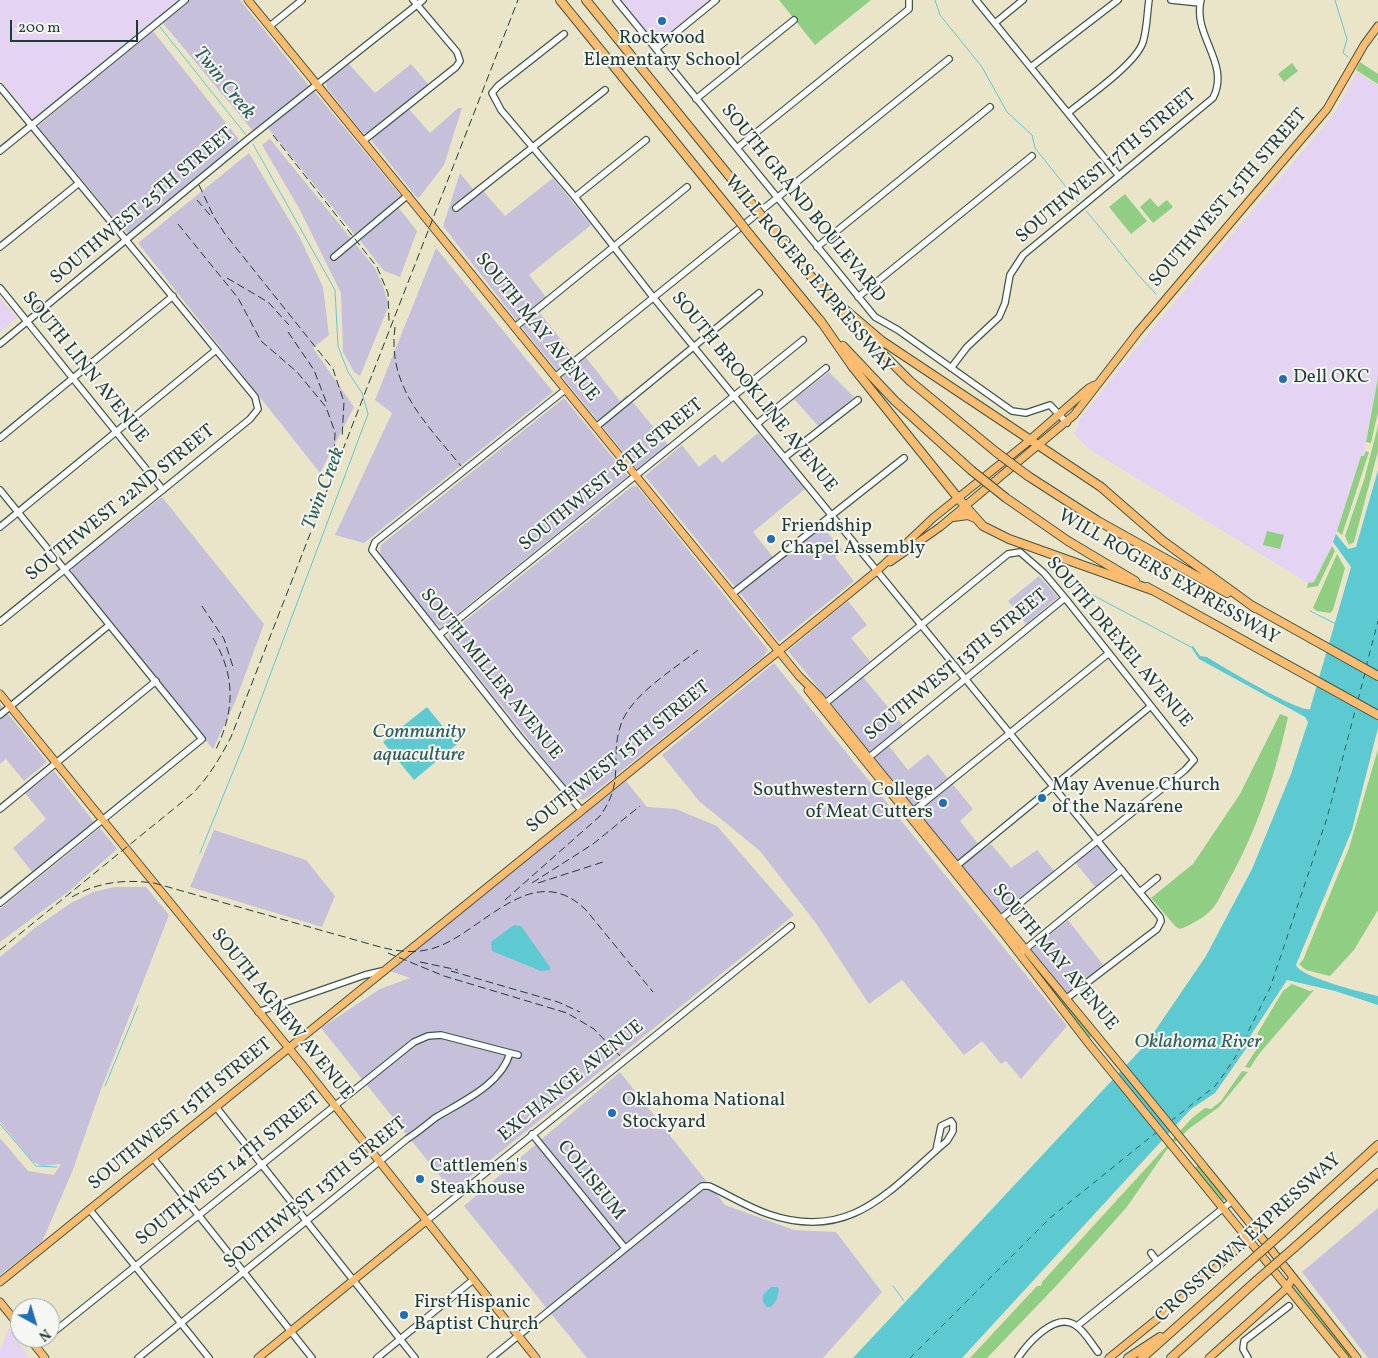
<!DOCTYPE html>
<html>
<head>
<meta charset="utf-8">
<style>
  body { margin:0 }
  #map { position:relative; width:1378px; height:1358px; overflow:hidden; background:#eae5c9; font-family:Vollkorn,serif }
  canvas { display:block }
  .north { position:absolute; left:10px; top:1298px; width:50px; height:50px; box-sizing:border-box; background:#f6f6f2; border:1px solid #a0aca6; border-radius:50%; rotate:141deg; font-size:14px; font-weight:700; line-height:20px; text-align:center; color:#1f3d34 }
  .north::after { content:''; display:block; margin:auto; width:18px; height:22px; background:#1f6fb2; clip-path:polygon(50% 0,100% 100%,50% 72%,0 100%) }
  .scale { position:absolute; left:10px; top:20px; width:128px; height:22px; box-sizing:border-box; border:2px solid #1f3d34; border-top:0; padding-left:6px; font-size:15px; line-height:18px; white-space:nowrap; color:#1f3d34; -webkit-text-stroke:4px #f6f6f2; paint-order:stroke }
</style>
</head>
<body>
<div id="map">
<canvas width="1378" height="1358"></canvas>
<div class="north">N</div>
<div class="scale">200 m</div>
</div>
<script>
const ctx = document.querySelector('canvas').getContext('2d');
ctx.lineJoin = 'round';
function paint(path, color) { ctx.fillStyle = color; ctx.fill(path, 'evenodd'); }
function trace(path, color, width, dash) { ctx.strokeStyle = color; ctx.lineWidth = width; ctx.lineCap = dash ? 'butt' : 'round'; ctx.setLineDash(dash || []); ctx.stroke(path); }
function write(font, color, halo, rows, align = 'center') {
  ctx.font = font + ' Vollkorn,serif'; ctx.lineWidth = 4; ctx.setLineDash([]); ctx.textBaseline = 'middle'; ctx.strokeStyle = halo; ctx.fillStyle = color; for (const [text, x, y, turn = 0] of rows) {
    ctx.save(); ctx.translate(x, y); ctx.rotate((+turn || 0) * Math.PI / 180); ctx.textAlign = isNaN(turn) ? turn : align; if (halo) ctx.strokeText(text, 0, 0); ctx.fillText(text, 0, 0); ctx.restore();
  }
}
paint(new Path2D(`
  M0 0H181L32 119 0 79Z
  M620 0H712L659 43 653 41Z
  M1357 72 1378 85V378L1364 450 1366 451 1364 457 1361 456 1332 546 1314 582 1308 583 1089 449 1073 433 1078 429V421L1132 353 1334 114Z
  M0 298 17 318 0 332Z
  M9 1327 26 1353 30 1358H0V1351Z`), '#e4d3f2');
paint(new Path2D(`
  M189 0H240L309 86 253 131 162 22Z
  M153 31 238 138V144L128 233 122 228 39 128V125Z
  M349 64 375 93 411 64 429 85 369 134 363 133 327 88 326 82Z
  M314 91 401 196 355 235 268 128Z
  M458 108H462L444 165 418 199 372 141 374 136 409 109 430 133Z
  M270 139 375 268 383 286 388 303 387 310 360 376 354 372 343 352 341 293 300 210 262 145Z
  M249 153 300 238 323 287 329 335 313 348 354 407 320 473 138 243Z
  M460 173 473 189 478 185 505 216 553 178 591 225 529 275 546 297 517 321 443 226Z
  M398 207 417 231 400 277 384 271 359 239Z
  M436 248 553 392 364 543 335 535 392 413 375 400Z
  M539 312 574 356 581 351 620 401 627 395 669 446 638 470 521 326Z
  M829 372 854 397 819 427 794 399Z
  M564 398 628 476 441 627 435 623 383 560 380 551 381 545Z
  M758 433 805 489 753 532 773 557 735 587 645 476 682 445 699 467 715 454 722 463Z
  M637 486 768 650 763 657 590 796 582 800 574 796 449 640V634L631 487Z
  M162 497 264 624 235 702 213 749 72 575V568Z
  M822 526 843 551 835 557 854 581 779 642 740 593Z
  M1039 576 1058 597 1026 624 1008 601Z
  M848 601 867 625 851 638 870 661 826 697 788 651Z
  M774 663 1067 1026 1021 1079 1006 1061 1001 1064 982 1041 964 1055 902 980 869 1004 815 922 760 851 699 801 662 755Z
  M863 677 903 725 885 741 908 770 928 754 973 809 960 821 983 850 991 844 1011 868 1037 850 1055 872 1001 915 875 764 874 758 831 703Z
  M0 704 47 762 24 781 6 759 0 764Z
  M54 771 94 822 33 873 13 848 46 819 25 793Z
  M626 781 647 807 676 809 717 826 794 915 452 1191 321 1028 380 989 410 978 390 971Z
  M100 828 117 849 68 892 0 942V909Z
  M214 830 306 860 335 896 322 927 190 887Z
  M1096 845 1115 869 1095 887 1075 862Z
  M115 887H146L169 915 100 1092 72 1172 42 1242 0 1275V1138L28 1171 54 1175 61 1164 42 1166 33 1162 0 1122V957L36 927 71 903 93 892Z
  M1068 920 1104 966 1067 993 1031 950Z
  M620 1072 725 1205 794 1230 836 1232 882 1292 823 1358H587L464 1206Z
  M1378 1208V1358H1368L1302 1272Z`), '#c6c0da');
paint(new Path2D(`
  M779 0H871L815 45Z
  M1360 62 1378 74V84L1356 70Z
  M1292 63 1298 71 1284 82 1278 74Z
  M1125 194 1147 221 1131 234 1109 207Z
  M1150 198 1158 207 1167 200 1173 207 1153 223 1140 207Z
  M1378 378V412L1371 443 1366 442Z
  M1378 426V451L1354 542 1349 545 1345 536 1364 480Z
  M1366 451 1369 452 1342 535 1337 531 1361 456H1364Z
  M1267 531 1284 535 1280 549 1263 545Z
  M1332 546 1335 551 1318 586 1307 588 1308 583 1314 582Z
  M1337 554 1345 568 1333 610 1330 613 1317 611 1313 608Z
  M1280 714 1288 717C1275 776 1257 830 1228 882 1222 892 1218 904 1210 911 1202 919 1190 925 1180 929L1176 927 1151 898 1193 864 1240 794Z
  M1378 749V910L1354 950 1330 976 1306 970 1299 964 1303 960 1349 848Z
  M1030 960 1093 1035 1089 1038 1029 962Z
  M1292 984 1310 991 1314 990 1259 1054 1250 1068 1245 1067 1262 1041 1264 1037 1257 1034 1283 991Z
  M1242 1071 1248 1072 1219 1107 1190 1128 1168 1148 1126 1208 1057 1285 987 1358H970L1037 1286H1041L1042 1282 1192 1118 1205 1108 1211 1109 1221 1101Z
  M1199 1165 1224 1196V1201L1218 1199 1194 1168Z
  M1292 1284 1353 1358H1349L1290 1285Z`), '#90ce83');
paint(new Path2D(`
  M1378 470V728L1352 830 1296 965C1300 977 1364 993 1378 996V1005L1335 991 1287 980 1251 1035 1252 1040 1215 1093 1191 1109 962 1358H853L1146 1044 1206 956 1252 869 1291 774 1308 722 1305 717 1199 659 1191 647 1193 646 1200 656 1207 657C1221 666 1300 713 1310 709L1351 567 1333 542 1336 534 1348 549 1356 547Z
  M427 707 457 744 414 780 383 742Z
  M514 925 521 926 550 967V970L541 971 492 951 491 942Z
  M771 1287H777L779 1290 777 1299 771 1307H767L763 1302V1295Z`), '#5dcad1');
trace(new Path2D(`
  M935 0 940 15 982 67 1007 112 1032 135 1035 148 1078 202
  M1335 0 1347 39 1343 53 1348 57
  M160 27 246 135
  M1086 211C1110 238 1130 268 1156 294
  M1066 581 1191 647
  M1310 611 1336 624
  M200 853 243 747 368 414 362 393 348 372 338 346 335 290 253 144
  M105 1086 138 1006
  M0 1124 36 1166 57 1167
  M893 1286 904 1301`), '#5dcad1', 1);
trace(new Path2D(`
  M1366 667 1378 621
  M1358 700 1365 673
  M1171 1121 1215 1086 1224 1074 1236 1056 1270 988 1327 818 1356 707
  M910 1358 1050 1218 1158 1131`), '#2e605b', 1, [6, 5]);
const minor = new Path2D(`
  M616 0 875 317 898 330 1012 411 1026 413 1050 405 1067 423
  M976 0 1119 176
  M1171 0 1200 3
  M995 23 1023 0
  M270 26 302 0
  M564 34 498 86 492 93 501 110 575 197 653 297 1160 917 1161 921 1157 929 1067 998
  M656 49 716 0
  M1031 67 1118 0
  M0 87 255 397 258 409 250 419 0 622
  M696 99 794 20
  M1068 113C1087 97 1136 64 1143 42 1147 29 1147 14 1149 0
  M363 141 456 67 460 61 457 52 413 0
  M737 148 909 9V0
  M0 151 185 0
  M575 197 646 140
  M456 208 605 90
  M0 247 79 183
  M817 247 990 107
  M334 257 408 195
  M0 288 163 490
  M858 297 1032 156
  M515 327 687 187
  M0 344 247 140 423 0
  M951 368 967 347 999 317 1005 303 1010 275 1023 255 1213 98C1231 63 1192 36 1201 0
  M555 377 949 59
  M565 390 375 542 372 550 519 736 581 810
  M758 423 826 368
  M596 427 759 293
  M0 438 173 296
  M785 457 858 400
  M0 490 202 739 0 903
  M0 527 216 350
  M732 594 904 458
  M440 634 803 340
  M822 706 1008 554 1020 552 1044 573 1065 598 1194 760 1185 770 999 920
  M0 715 108 626
  M867 759 1065 598
  M0 809 156 681
  M911 813 1109 653
  M954 868 1151 706
  M1141 891 1157 878
  M1023 951 1122 870
  M258 1012 365 975 382 971
  M216 1107 415 1358
  M532 1134 625 1248
  M153 1158 312 1358
  M90 1210 209 1358
  M426 1221 791 926
  M1151 1253 1157 1261
  M1077 1326 1232 1201
  M50 1335 414 1042 428 1036 441 1035 518 1055
  M36 1346 46 1338
  M138 1358 407 1139C417 1133 426 1125 435 1118 461 1102 501 1085 510 1053
  M377 1358 473 1280
  M491 1358 702 1186H709C729 1195 747 1207 768 1214 852 1243 890 1189 947 1141L953 1131V1124L951 1121 941 1126 936 1150
  M1018 1358C1028 1343 1055 1312 1075 1325 1084 1330 1091 1343 1098 1352
  M1248 1358 1243 1349 1244 1341 1289 1306`);
const major = new Path2D(`
  M248 0 799 676 820 697C997 919 1182 1134 1357 1358
  M890 562 940 527 1074 415 1138 332 1327 109 1364 45 1378 26
  M808 690 1005 935 1089 1044 1345 1358
  M0 694 305 1068 536 1358
  M0 1282 785 646 878 570 933 518 1024 445 1089 388 1095 385
  M0 1302 20 1327
  M29 1338 45 1358
  M258 1358 426 1221
  M1109 1358 1172 1307 1256 1232
  M1209 1358 1287 1288 1293 1277`);
const highway = new Path2D(`
  M560 0 736 217
  M586 0 752 204
  M765 220 823 291
  M750 235 822 323
  M821 289 882 341 1101 487 1163 541 1255 608
  M840 311 910 381 996 452
  M820 320 852 366 958 498 983 526 1009 539 1152 590
  M843 346 895 401 971 470
  M1028 476 1098 521 1227 593
  M1006 498 1068 541 1135 581
  M953 517 968 515 975 518
  M1147 587 1378 715
  M1251 605 1378 676
  M1282 1233 1378 1145
  M1295 1247 1378 1173
  M1128 1358 1160 1337
  M1142 1358 1245 1266
  M1171 1358 1256 1281`);
trace(minor, '#3d564a', 8);
trace(major, '#3d564a', 9);
trace(highway, '#3d564a', 10);
trace(minor, '#fff', 5.5);
trace(major, '#fdbc6f', 7);
trace(highway, '#fdbc6f', 8);
trace(new Path2D(`
  M273 135 377 267 388 293 389 321
  M199 185 214 217 225 234 333 369 344 402 342 438
  M197 200 210 215
  M178 224 238 298 261 341 297 372 326 407 335 432 334 460
  M227 278 268 302 289 325
  M395 327C387 387 426 423 461 466
  M288 332 314 370 327 404
  M202 606 224 639 234 670
  M213 638C236 676 235 712 215 751
  M532 883 593 844 640 806
  M538 883 603 862
  M72 897C98 882 124 879 154 883L373 945C394 951 415 955 437 947 483 931 533 858 586 910L653 992
  M505 900 600 816C626 780 609 759 621 724 632 694 673 670 698 650
  M0 950 192 794C209 777 220 758 231 737L518 0
  M388 953 444 976 567 1013 594 1029 620 1056
  M420 962 458 970
  M451 971 558 1002 580 1012`), '#1f3d34', 1, [8, 4]);
const highwayBridge = new Path2D(`
  M752 204 765 220
  M736 217 750 235
  M996 452 1028 476
  M971 470 1006 498
  M1245 1266 1282 1233
  M1256 1281 1295 1247`);
trace(highwayBridge, '#3d564a', 10, []);
trace(highwayBridge, '#fdbc6f', 8);
for (const [x, y, r, color] of [
  [662,21,5,"#1f6fb2"],
  [1283,379,5,"#1f6fb2"],
  [771,539,5,"#1f6fb2"],
  [1042,798,5,"#1f6fb2"],
  [943,803,5,"#1f6fb2"],
  [612,1113,5,"#1f6fb2"],
  [420,1179,5,"#1f6fb2"],
  [404,1315,5,"#1f6fb2"]
]) { const dot = new Path2D(); dot.arc(x, y, r, 0, 2 * Math.PI); ctx.fillStyle = color; ctx.fill(dot); trace(dot, '#f6f6f2', 2); }
write('19px', '#1f3d34', '#f6f6f2', [
  ["Rockwood",662,40,"center"],
  ["Elementary School",662,62,"center"],
  ["Dell OKC",1293,379],
  ["Friendship",781,528],
  ["Chapel Assembly",781,550],
  ["May Avenue Church",1052,787],
  ["of the Nazarene",1052,809],
  ["Southwestern College",933,792,"right"],
  ["of Meat Cutters",933,814,"right"],
  ["Oklahoma National",622,1102],
  ["Stockyard",622,1124],
  ["Cattlemen's",430,1168],
  ["Steakhouse",430,1190],
  ["First Hispanic",414,1304],
  ["Baptist Church",414,1326]
], 'left');
write('19px', '#1f3d34', '#f6f6f2', [
  ["SOUTHWEST 17TH STREET",1107,167,-40],
  ["SOUTHWEST 15TH STREET",1229,199,-49],
  ["SOUTH GRAND BOULEVARD",802,204,51],
  ["SOUTHWEST 25TH STREET",143,207,-40],
  ["WILL ROGERS EXPRESSWAY",808,275,50],
  ["SOUTH MAY AVENUE",536,328,51],
  ["SOUTH LINN AVENUE",84,368,51],
  ["SOUTH BROOKLINE AVENUE",753,393,51],
  ["SOUTHWEST 18TH STREET",612,476,-39],
  ["SOUTHWEST 22ND STREET",121,504,-39],
  ["WILL ROGERS EXPRESSWAY",1168,578,30],
  ["SOUTH DREXEL AVENUE",1118,643,50],
  ["SOUTHWEST 13TH STREET",957,666,-39],
  ["SOUTH MILLER AVENUE",490,675,51],
  ["SOUTHWEST 15TH STREET",619,758,-39],
  ["SOUTH MAY AVENUE",1054,958,50],
  ["SOUTH AGNEW AVENUE",281,1015,51],
  ["EXCHANGE AVENUE",572,1082,-39],
  ["SOUTHWEST 15TH STREET",181,1115,-39],
  ["SOUTHWEST 14TH STREET",229,1170,-39],
  ["COLISEUM",590,1181,51],
  ["SOUTHWEST 13TH STREET",316,1194,-39],
  ["CROSSTOWN EXPRESSWAY",1249,1239,-42]
]);
write('italic 20px', '#2e605b', '#f6f6f2', [
  ["Twin Creek",223,84,51],
  ["Twin Creek",325,489,-69],
  ["Community",419,733],
  ["aquaculture",419,756],
  ["Oklahoma River",1198,1043]
]);
</script>
</body>
</html>
